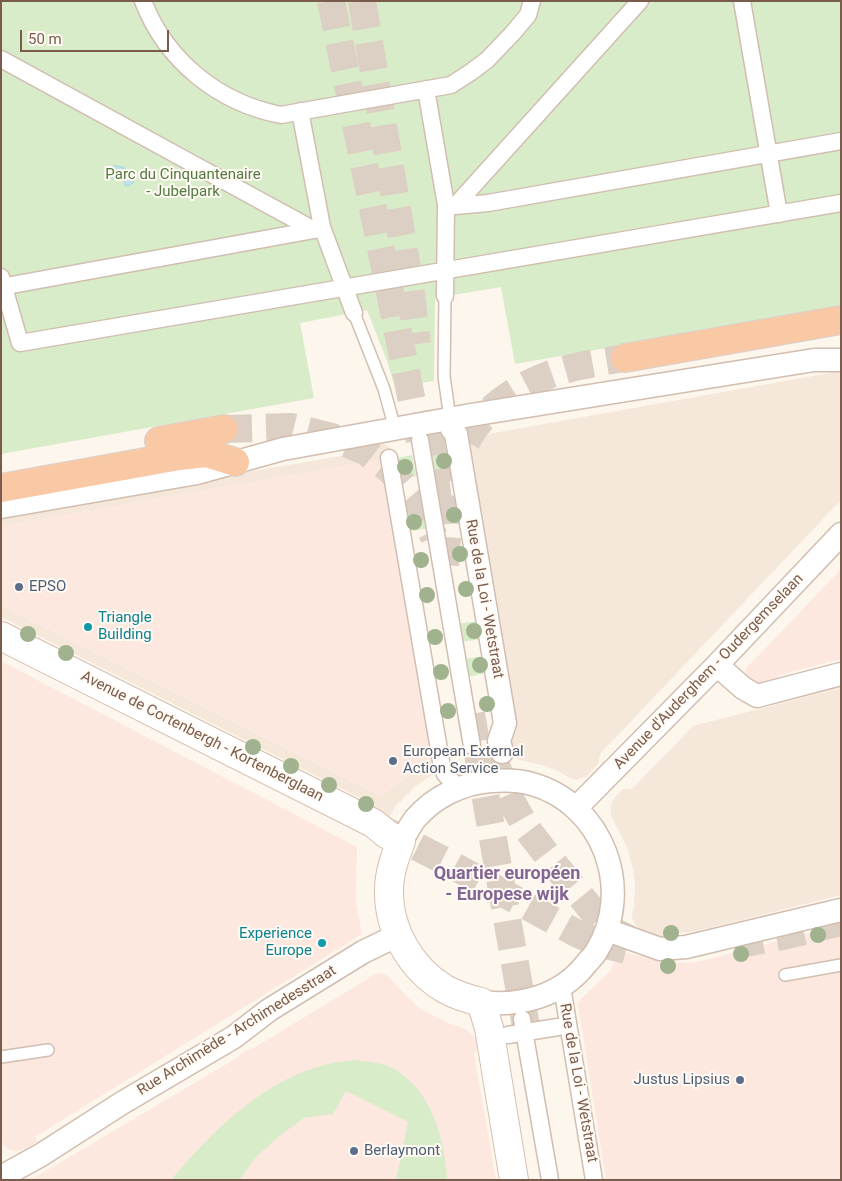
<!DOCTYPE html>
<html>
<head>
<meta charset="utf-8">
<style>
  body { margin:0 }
  #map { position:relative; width:842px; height:1181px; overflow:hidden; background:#fdf6ec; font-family:Roboto,sans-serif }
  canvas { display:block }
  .frame { position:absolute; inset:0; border:2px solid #7a5c4d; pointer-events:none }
  .scale { position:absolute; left:20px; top:30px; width:149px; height:22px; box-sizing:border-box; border:2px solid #7a5c4d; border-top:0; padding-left:6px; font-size:15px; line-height:18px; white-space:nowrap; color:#7a5c4d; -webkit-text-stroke:4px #fffaf3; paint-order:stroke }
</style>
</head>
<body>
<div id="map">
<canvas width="842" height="1181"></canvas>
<div class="frame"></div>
<div class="scale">50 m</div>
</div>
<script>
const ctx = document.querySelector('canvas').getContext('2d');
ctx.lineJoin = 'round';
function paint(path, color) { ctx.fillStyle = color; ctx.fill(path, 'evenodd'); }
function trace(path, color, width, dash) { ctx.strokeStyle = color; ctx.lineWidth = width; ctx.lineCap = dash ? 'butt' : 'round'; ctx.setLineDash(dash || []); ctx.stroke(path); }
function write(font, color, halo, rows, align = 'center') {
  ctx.font = font + ' Roboto,sans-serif'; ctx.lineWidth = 4; ctx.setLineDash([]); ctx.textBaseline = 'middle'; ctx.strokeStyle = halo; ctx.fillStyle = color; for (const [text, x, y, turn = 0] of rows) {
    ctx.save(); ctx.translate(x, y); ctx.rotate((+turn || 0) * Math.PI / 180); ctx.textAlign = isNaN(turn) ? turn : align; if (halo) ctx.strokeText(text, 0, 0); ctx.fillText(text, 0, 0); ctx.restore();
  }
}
paint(new Path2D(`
  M841 371V500L600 754 598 764 587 776 577 780 570 778 558 771 545 766 519 760 510 754 467 433 472 430 486 428 488 434Z
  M377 444H383L389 447 393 451 449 761V766L427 778 416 786 395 807 388 819 362 806 364 800 1 617V605L381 796 432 758 380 460 1 526V515L363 452 362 446Z
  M841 688V895L709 928 689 932 677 933 676 938 666 937 648 933 636 927 632 918 634 904 635 884 633 869 627 847 611 815 610 807 613 800 623 789H632L693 726Z`), '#f5e8da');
paint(new Path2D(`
  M380 459 432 758 381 796 1 605V526Z
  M841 569V659L779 675 780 680 756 685 746 677 745 672 747 667 765 649Z
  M1 661 357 847 356 902 362 934 35 1137 37 1142 23 1150 15 1151 8 1149 4 1146 1 1141Z
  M841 925V1180H606L578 1004 582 998 610 971 619 954 622 953H627L666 962 687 963 701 961Z
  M380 973 385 974 387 975 408 998 421 1009 450 1024 464 1028 471 1034 477 1040 479 1047 474 1054 496 1180H19L25 1178H31L39 1175 240 1056V1054L251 1048 252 1049 374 975Z`), '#fde8e0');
paint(new Path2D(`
  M1 1H320L321 2 327 1H841V307L515 364 501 287 435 298 434 381 395 387 387 361 367 310 300 323 314 398 1 454Z
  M447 449 451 470 434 473 430 452Z
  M412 455 416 476 402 479 398 458Z
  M428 510 431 528 411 531 408 514Z
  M478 621 481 639 461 642 457 624Z
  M484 656 487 673 467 677 464 659Z
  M356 1060C367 1062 380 1062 390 1067 431 1087 445 1138 447 1180H396L408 1122 346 1091 333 1114 304 1118 282 1134 257 1156 239 1180H171C213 1130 267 1076 333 1063 341 1061 349 1061 356 1060Z`), '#d8ecc9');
const water = new Path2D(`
  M113 166C122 165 129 170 134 177L133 183 128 186 125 185 124 181 116 177 113 179 109 173 110 170Z`);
paint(water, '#bfe3e8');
trace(water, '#a5d3da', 1);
trace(new Path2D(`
  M331 1 422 451
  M362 1 410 286 417 344
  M429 428 441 525
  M224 429 292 427 332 437 365 451 391 471 419 504 434 537
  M445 565C448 533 447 498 456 467 470 418 508 389 554 373 577 365 602 362 625 358
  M471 714 526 1026
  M492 756 509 797 527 829 554 864 597 916 615 932 629 939
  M380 828 443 860 576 933 602 944 626 950
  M735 945 783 936 841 922`), '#dcd0c4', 28, [28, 14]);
const service = new Path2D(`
  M445 296 444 376 450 419
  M354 313 384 389 395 429
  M785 975 841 965
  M1 1057 48 1050`);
const pedestrian = new Path2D(`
  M143 1C166 61 219 103 281 115L451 85 471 72 487 60 512 34 528 15 532 1
  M742 1 779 214
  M1 59 314 230 322 227
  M426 89 446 205 445 296
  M300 111 322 227 354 313
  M451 206H455L640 1
  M455 206 488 203 841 141
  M1 277 20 343 841 203
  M1 287 314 230
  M420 440 472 746
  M389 458 442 767 445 774 458 788
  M562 987 594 1180
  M522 1019 550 1180
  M508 1035 558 1027`);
const minor = new Path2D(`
  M450 419 452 429 456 434 505 723 499 741 502 752
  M1 507 197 473 283 449 471 415 814 360H841
  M717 665 743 688 757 696 841 674
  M576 808 717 665 841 534
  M401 841C406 834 410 826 415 819 434 797 462 783 491 781 505 780 519 780 532 784 603 804 635 890 596 952 593 957 589 960 586 964 561 996 520 1007 481 1002
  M607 930 660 949 686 947 841 910
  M1 1177 41 1155 122 1103 234 1037 269 1010 363 952 398 935`);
const secondary = new Path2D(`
  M1 636 373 823 388 835 401 841C395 857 389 873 389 890 388 929 411 969 445 989 456 995 468 999 481 1002L489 1028 514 1180`);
const trunk = new Path2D(`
  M625 358 841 320
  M159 441 224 429
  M1 488 179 456 206 453 235 462`);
trace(service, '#d1beb0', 14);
trace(pedestrian, '#d1beb0', 19);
trace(minor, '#d1beb0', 25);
trace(secondary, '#d6c0b0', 30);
trace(trunk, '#dad1cd', 30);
trace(service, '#fff', 11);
trace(pedestrian, '#fff', 16);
trace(minor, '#fff', 22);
trace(secondary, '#fff', 28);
trace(trunk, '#f9c8a4', 28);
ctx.fillStyle = '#a0b28e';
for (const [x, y] of [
  [444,461],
  [405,467],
  [454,515],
  [414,522],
  [460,554],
  [421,560],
  [466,589],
  [427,595],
  [474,631],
  [28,634],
  [435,637],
  [66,653],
  [480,665],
  [441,672],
  [487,704],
  [448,711],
  [253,747],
  [291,766],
  [329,785],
  [366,804],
  [671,933],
  [818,935],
  [741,954],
  [668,966]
]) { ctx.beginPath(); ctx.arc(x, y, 8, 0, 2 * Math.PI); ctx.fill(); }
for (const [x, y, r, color] of [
  [19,587,5,"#5c6f8a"],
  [88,627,5,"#0f9aa8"],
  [393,761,5,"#5c6f8a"],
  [322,943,5,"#0f9aa8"],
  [740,1080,5,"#5c6f8a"],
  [354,1151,5,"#5c6f8a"]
]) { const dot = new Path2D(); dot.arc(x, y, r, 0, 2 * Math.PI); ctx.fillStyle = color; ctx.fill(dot); trace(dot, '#fffaf3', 2); }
write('15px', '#537a41', '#fffaf3', [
  ["Parc du Cinquantenaire",183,175],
  ["- Jubelpark",183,192]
]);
write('15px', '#4e5e75', '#fffaf3', [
  ["EPSO",29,587],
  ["European External",403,752],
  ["Action Service",403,769],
  ["Justus Lipsius",730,1080,"right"],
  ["Berlaymont",364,1151]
], 'left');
write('15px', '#7a5c4d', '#fffaf3', [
  ["Rue de la Loi - Wetstraat",484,599,80],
  ["Avenue d'Auderghem - Oudergemselaan",709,672,-46],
  ["Avenue de Cortenbergh - Kortenberglaan",202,737,27],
  ["Rue Archimède - Archimedesstraat",237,1031,-32],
  ["Rue de la Loi - Wetstraat",578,1083,80]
]);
write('15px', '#0d838f', '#fffaf3', [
  ["Triangle",98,618],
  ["Building",98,635],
  ["Experience",312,934,"right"],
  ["Europe",312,951,"right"]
], 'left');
write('bold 18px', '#846695', '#fffaf3', [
  ["Quartier européen",507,874],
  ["- Europese wijk",507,895]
]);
</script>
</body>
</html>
